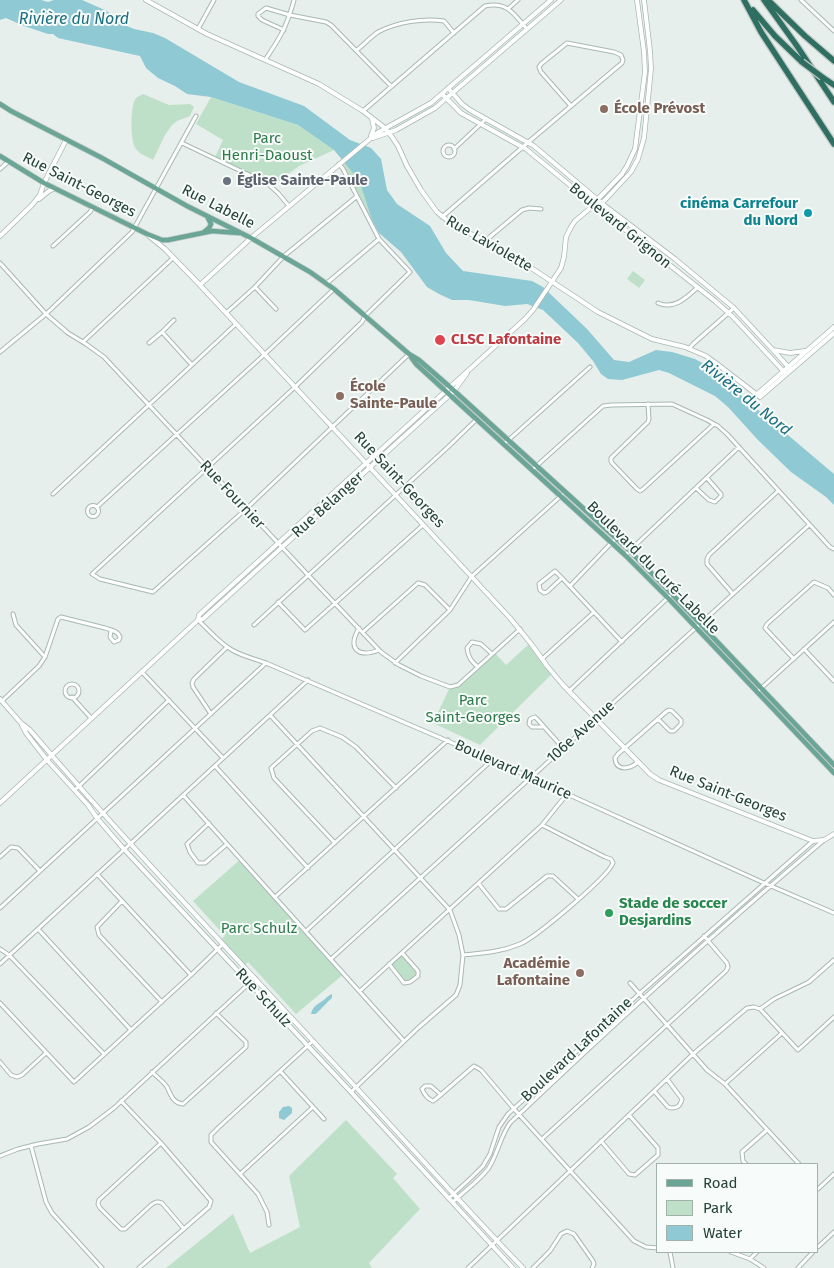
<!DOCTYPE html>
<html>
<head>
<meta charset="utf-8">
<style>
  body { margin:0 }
  #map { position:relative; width:834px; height:1268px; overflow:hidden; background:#e6efeb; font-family:"Fira Sans",sans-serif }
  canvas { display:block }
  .legend { position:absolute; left:656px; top:1163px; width:162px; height:90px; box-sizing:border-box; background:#f7fbf9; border:1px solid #a3b1ad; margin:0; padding:6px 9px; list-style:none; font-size:15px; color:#24423a }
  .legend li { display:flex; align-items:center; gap:10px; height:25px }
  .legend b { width:25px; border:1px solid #a3b1ad }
</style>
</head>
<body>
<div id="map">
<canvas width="834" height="1268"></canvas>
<ul class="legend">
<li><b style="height:6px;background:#6aa596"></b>Road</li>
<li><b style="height:14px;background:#bfe0c8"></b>Park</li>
<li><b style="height:14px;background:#8ec9d4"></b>Water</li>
</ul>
</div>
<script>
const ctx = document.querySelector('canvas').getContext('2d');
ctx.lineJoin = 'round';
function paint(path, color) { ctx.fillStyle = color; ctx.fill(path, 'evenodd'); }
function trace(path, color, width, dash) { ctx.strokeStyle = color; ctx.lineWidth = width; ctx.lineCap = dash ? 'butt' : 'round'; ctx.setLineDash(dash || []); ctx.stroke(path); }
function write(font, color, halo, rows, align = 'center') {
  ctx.font = font + ' "Fira Sans",sans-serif'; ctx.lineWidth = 4; ctx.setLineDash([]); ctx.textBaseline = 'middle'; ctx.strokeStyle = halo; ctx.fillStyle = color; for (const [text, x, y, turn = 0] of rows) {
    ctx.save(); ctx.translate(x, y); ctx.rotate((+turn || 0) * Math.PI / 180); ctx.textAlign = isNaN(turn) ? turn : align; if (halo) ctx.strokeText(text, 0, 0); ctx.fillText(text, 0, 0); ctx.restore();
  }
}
paint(new Path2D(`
  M143 94 169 105 190 104 194 107 190 116 177 121 172 125 165 135 153 160C148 157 139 154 136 149 130 142 130 105 136 98 138 96 140 96 143 94Z
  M211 97 298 125 334 150 299 166 273 186 215 157 223 140 196 124Z
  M344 160 359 180 372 220 369 221 339 164Z
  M633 271 645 280 639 288 627 279Z
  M530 643 553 673 480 745 433 723 450 687 458 685 494 652 506 665Z
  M242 858 345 973 296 1014 248 962 245 965 221 939 225 936 193 901Z
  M402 953 418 971V976L410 982 404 983 389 964Z
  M346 1120 397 1174 393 1178 420 1209 369 1263 372 1268H166L233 1214 250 1253 300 1227 289 1176Z`), '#bfe0c8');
paint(new Path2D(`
  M0 0H41L48 2 54 0H82L107 11 122 24 134 29 153 33 165 38 239 82 304 106 350 140 371 148 381 159 387 190 397 204 430 226 446 253 463 271 532 281 543 287 587 329 614 360 629 362 656 350 672 352 695 359 719 372 737 392 834 474V505L826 497 791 472 758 440 728 407 715 396 669 373 659 370 622 380 608 379 601 374 593 361 578 343 543 310 527 304 505 306 469 300H452L439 294 427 287 401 252 379 233 372 220 359 180 334 150 298 125 211 97 187 94 175 86 158 78 146 68 140 56 58 38 53 34H48L24 26 6 18 0 20Z
  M332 994V998C329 1000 317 1014 315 1014 314 1014 313 1014 311 1014 313 1005 319 1004 325 999 327 997 329 995 332 994Z
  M289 1106 292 1108V1113L284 1120 279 1118V1112L283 1107Z`), '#8ec9d4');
const minor = new Path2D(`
  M801 0 834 31
  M509 8 518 0
  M198 29 214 0
  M284 30 262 20 258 16V14L266 8 290 15 326 22 331 25 391 86
  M357 50C364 44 371 37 378 32 397 22 423 18 444 21L454 33
  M265 60C280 38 287 26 294 0
  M363 111 485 6C507 1 514 14 527 29
  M182 143 268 184 278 193 289 206
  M443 151a6 6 0 1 1 12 0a6 6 0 1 1-12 0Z
  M454 149 486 119
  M339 164 343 169 379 239 410 272 365 316 362 322 295 387 92 574 100 579 153 592 246 509 409 354
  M0 169 8 162
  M442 217 532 139 622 63 623 60 621 55 614 52 567 43 541 64 539 67 541 72 571 106
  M485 241 522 210 529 208 541 209
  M53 246 90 212 93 207
  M0 263 46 314 68 333 86 344 104 357 308 575 381 652 399 665 421 676 450 687 458 685 520 629
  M327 283 379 239
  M255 287 276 309
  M658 303C674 310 686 298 697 288
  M226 313 255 287 284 256 356 197
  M162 332 174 320
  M83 342 173 258
  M149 343 162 332 192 365
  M689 349 693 344 734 308
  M0 352 46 314 132 232 196 116
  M648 404 649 419 648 422 611 458V461L612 463 637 489 640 491 643 489 714 424
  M504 444 590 367
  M532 470 603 406 612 405 672 404 707 420 718 426 727 434 820 536 830 547 834 549
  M696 488 709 500 715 502 721 496V494L707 478
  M53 494 236 324
  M87.5 511a5.5 5.5 0 1 1 11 0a5.5 5.5 0 1 1-11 0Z
  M97 507 265 354 334 289
  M625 555 739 447
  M562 578 547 592 544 593 540 590 539 584 555 571 562 578 622 642
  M570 586 616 538
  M733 594 707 564V559L709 555 778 491
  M278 602 305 630 423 525
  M13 614 16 625 45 657
  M198 620C209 630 219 643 232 650 242 656 255 659 266 663L492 760 764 883 834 913
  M254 625 448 447 477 419
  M359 628C347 649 358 658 379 650
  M363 632 418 583 425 585 450 610
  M804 649 834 681
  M542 659 594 612
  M794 659 765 628 767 624 814 582 828 588 834 595
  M395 663 450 610 472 576 562 495
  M478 667C471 661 468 657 467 648L472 642 481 644 492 654
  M142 672 223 758
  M65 691a7 7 0 1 1 14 0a7 7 0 1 1-14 0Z
  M569 691 672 594
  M757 692 834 622
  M72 697 91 718
  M2 701 39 666 45 657 58 619 61 617 105 628C111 630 118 631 120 637L119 640 114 642 110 637 111 630
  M211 714 193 687 192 683 194 679 227 647
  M270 715 450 910 459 935 463 955 460 985 456 995 418 1028 351 1092
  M544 727H532L529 724 530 719 535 717 538 720 563 748
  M638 762C630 769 616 772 615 758L618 754 667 711 669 710 672 711 681 720V724L674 731H670L658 719
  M215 766 308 868
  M75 790 169 700
  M183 795 404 1041
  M209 823 187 844 190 852 198 863H205L227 844
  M335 843 274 778 271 768 312 731 320 728 342 737 356 747 396 788
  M0 857 11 847 18 848 40 871
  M97 874 191 975
  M479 884 499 909H506L547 876H553L578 899
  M275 897 448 740
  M122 901 97 927 99 935 162 1002
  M0 908 266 663
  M38 929 131 1030
  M306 931 492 760
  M0 949 9 955 104 1054
  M463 955C483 953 501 952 520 944 535 938 608 877 613 863L611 859 605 857 542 825
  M331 959 809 525
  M0 964 308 680
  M389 964 404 983 410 982 418 976V971L402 953
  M630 983 707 1070 725 1084 799 1164
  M360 991 542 825 567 794
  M0 1003 74 1082 191 975 222 945
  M760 1009 774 999 809 982 834 960
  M0 1062 11 1075 17 1077 22 1075 46 1053
  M280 1071 324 1119
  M152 1072C157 1077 164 1082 167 1087 171 1095 173 1103 183 1104L246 1047V1042L216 1013
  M725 1084 782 1033
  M654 1091 668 1107 671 1108C678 1108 680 1106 682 1099L667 1079
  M441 1095 431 1086H425L422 1089C424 1094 428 1099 433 1101L437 1098 474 1066 481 1070 514 1109 634 1241 646 1247 658 1248
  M121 1101 161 1143 211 1201 209 1207 139 1268
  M542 1139 726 971 728 967 727 963 704 936
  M601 1141 629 1174 635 1175 658 1155V1148L629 1115
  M161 1143 99 1200 98 1204 100 1208 121 1229H125L151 1205C155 1202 157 1201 162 1203L184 1229
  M31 1146 46 1202 52 1213 102 1268
  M0 1156 18 1149 38 1144 67 1139 89 1127 114 1108 255 978
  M746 1164 743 1161 742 1152 767 1130
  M240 1174 313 1107
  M818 1189 834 1174
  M449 1198 472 1177 483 1166 490 1154 499 1127 508 1114 639 994 813 841
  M453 1202C464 1191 478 1182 488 1169 498 1154 500 1137 510 1123 612 1025 717 931 824 840
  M269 1225 267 1212 258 1194 211 1142V1135L219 1127 313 1041
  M818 1247 834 1232
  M670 1252 673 1268
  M731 1252 750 1259 764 1268
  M750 1259 757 1252
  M468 1268 693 1054 747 1008 754 1007 760 1009 798 1050 834 1017
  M533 1268 550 1251 561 1234 567 1231 574 1234 593 1261 594 1264 592 1268
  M798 1268 813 1252`);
const tertiary = new Path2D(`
  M146 0 207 34 319 84 363 111 385 128 392 137 398 146 407 166 421 190 437 212 453 225 507 252 598 312 652 339 685 347 706 356 717 364 760 397 834 333
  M448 88 462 104 470 110 534 146 605 206 675 259 734 308 773 350 791 370
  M442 94 461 113 526 149 594 205 715 301 733 317 786 374
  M371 136 374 128 372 119
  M373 138 396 130 435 108 561 0
  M39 199 49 191 55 188
  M596 201 622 174 627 166 635 149 645 72 644 52 637 0
  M0 236 32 205 40 195 44 183 66 140
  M149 236 165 249 200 285 510 618 532 645 547 666 563 685 650 774 659 780 813 841 824 840 834 834
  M200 285 251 238 377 133 431 103 551 0
  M773 350 790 353 805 351
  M756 395 834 327
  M198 620 199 615 525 319 533 310 561 268 564 257 566 237 571 227 575 221 594 205 601 203 605 200 631 172 638 159 644 138 651 69 650 51 644 0
  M0 699 21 723 30 730C125 841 226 947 325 1054 392 1125 455 1198 523 1268
  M22 725 26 733 47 760 88 805 97 818 122 847 351 1092 513 1268
  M0 803 198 620 203 619 454 391 467 373`);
const primary = new Path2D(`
  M0 104 11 111 102 158 187 206 251 238 310 272 334 289 409 354 419 360 450 387 629 550 672 594 834 765
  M0 156 44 183 147 234 162 240H168L212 231 239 233
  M204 232 209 228 211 224 208 218
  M411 357 416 364 625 555 668 598 834 773`);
const motorway = new Path2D(`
  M744 0 761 32 834 144
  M764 0 797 46 834 102
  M768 0 805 36 834 61
  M753 10 775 36 802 62
  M822 77 834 85`);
trace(minor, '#a8b8b2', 5);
trace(tertiary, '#a8b8b2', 5.5);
trace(primary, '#c2cac8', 6);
trace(motorway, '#c2cac8', 8);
trace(minor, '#fff', 3);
trace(tertiary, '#fff', 4);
trace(primary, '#6aa596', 4.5);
trace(motorway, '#2f6f62', 5.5);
const motorwayBridge = new Path2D(`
  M802 62 822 77`);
trace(motorwayBridge, '#c2cac8', 8, []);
trace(motorwayBridge, '#2f6f62', 5.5);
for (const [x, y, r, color] of [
  [604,109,5,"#8d6e63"],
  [227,181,5,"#6b7280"],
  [808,213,5,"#0f9aa8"],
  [440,340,6,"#e0444e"],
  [340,396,5,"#8d6e63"],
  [609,913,5,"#2e9e5b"],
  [580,973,5,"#8d6e63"]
]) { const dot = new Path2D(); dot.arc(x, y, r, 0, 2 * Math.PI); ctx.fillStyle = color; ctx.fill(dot); trace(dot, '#f7fbf9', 2); }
write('bold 15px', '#785e54', '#f7fbf9', [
  ["École Prévost",614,109],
  ["École",350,387],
  ["Sainte-Paule",350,404],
  ["Académie",570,964,"right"],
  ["Lafontaine",570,981,"right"]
], 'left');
write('15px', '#2d7a4b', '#f7fbf9', [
  ["Parc",267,139],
  ["Henri-Daoust",267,156],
  ["Parc",473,701],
  ["Saint-Georges",473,718],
  ["Parc Schulz",259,929]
]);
write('bold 15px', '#5b616d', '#f7fbf9', [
  ["Église Sainte-Paule",237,181]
], 'left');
write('15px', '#24423a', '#f7fbf9', [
  ["Rue Saint-Georges",79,185,27],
  ["Rue Labelle",218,207,27],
  ["Boulevard Grignon",620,226,39],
  ["Rue Laviolette",489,244,30],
  ["Rue Saint-Georges",399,480,47],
  ["Rue Fournier",232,495,47],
  ["Rue Bélanger",328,505,-42],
  ["Boulevard du Curé-Labelle",653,568,45],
  ["106e Avenue",581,732,-42],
  ["Boulevard Maurice",513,770,24],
  ["Rue Saint-Georges",728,794,22],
  ["Rue Schulz",263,998,47],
  ["Boulevard Lafontaine",577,1050,-43]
]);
write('bold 15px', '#0d838f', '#f7fbf9', [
  ["cinéma Carrefour",798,204],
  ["du Nord",798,221]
], 'right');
write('bold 15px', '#be3a42', '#f7fbf9', [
  ["CLSC Lafontaine",451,340]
], 'left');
write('bold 15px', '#27864d', '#f7fbf9', [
  ["Stade de soccer",619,904],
  ["Desjardins",619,921]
], 'left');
write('italic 16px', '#1c6f80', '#f7fbf9', [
  ["Rivière du Nord",74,20],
  ["Rivière du Nord",746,398,39]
]);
</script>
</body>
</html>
